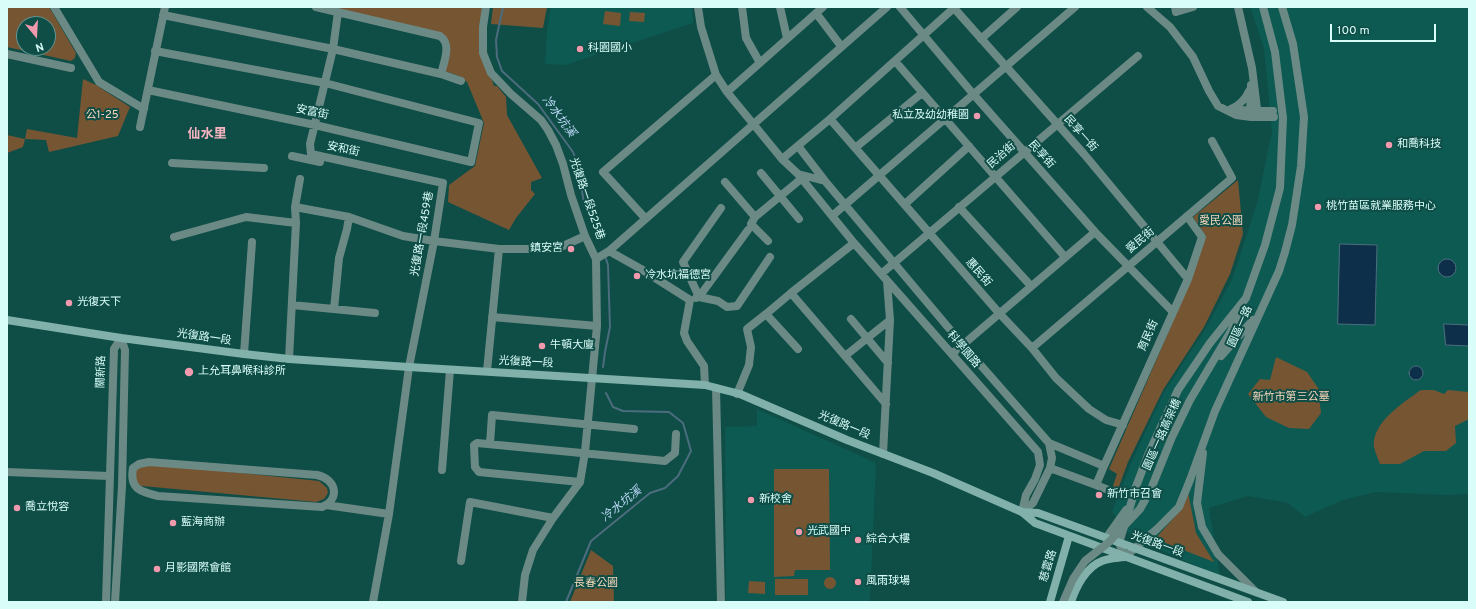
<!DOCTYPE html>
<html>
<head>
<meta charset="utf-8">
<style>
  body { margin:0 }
  #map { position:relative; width:1476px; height:609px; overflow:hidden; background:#0f4d47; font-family:Overpass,sans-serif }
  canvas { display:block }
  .frame { position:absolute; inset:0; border:8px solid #d9fdf8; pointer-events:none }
  .north { position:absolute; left:16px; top:16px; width:40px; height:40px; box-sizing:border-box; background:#0f4d47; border:1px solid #60938e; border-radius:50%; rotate:162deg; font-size:11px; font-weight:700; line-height:16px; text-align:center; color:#d9fdf8 }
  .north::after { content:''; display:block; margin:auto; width:14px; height:18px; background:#f29aad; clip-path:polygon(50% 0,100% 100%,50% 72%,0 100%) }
  .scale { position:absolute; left:1330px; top:24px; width:106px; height:18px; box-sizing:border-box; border:2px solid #d9fdf8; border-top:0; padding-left:5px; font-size:12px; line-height:14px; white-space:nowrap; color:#d9fdf8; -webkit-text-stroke:3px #0f4d47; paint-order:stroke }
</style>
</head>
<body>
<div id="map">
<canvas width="1476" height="609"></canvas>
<div class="frame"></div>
<div class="north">N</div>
<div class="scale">100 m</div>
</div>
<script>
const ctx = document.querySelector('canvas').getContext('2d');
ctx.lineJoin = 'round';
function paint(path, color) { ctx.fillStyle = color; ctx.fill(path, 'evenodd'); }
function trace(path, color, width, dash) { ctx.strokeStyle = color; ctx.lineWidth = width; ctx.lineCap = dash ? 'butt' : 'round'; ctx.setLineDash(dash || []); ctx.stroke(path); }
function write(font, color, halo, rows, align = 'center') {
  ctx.font = font + ' Overpass,"Noto Sans TC",sans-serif'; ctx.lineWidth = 4; ctx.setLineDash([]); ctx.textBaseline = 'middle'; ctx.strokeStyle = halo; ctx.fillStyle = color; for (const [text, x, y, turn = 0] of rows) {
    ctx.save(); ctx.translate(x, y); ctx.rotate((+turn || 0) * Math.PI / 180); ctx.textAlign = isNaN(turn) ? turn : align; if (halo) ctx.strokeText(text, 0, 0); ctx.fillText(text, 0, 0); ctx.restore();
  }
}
paint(new Path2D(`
  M551 7H692L693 23 565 65 545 64 547 29Z
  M1250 7H1469V494L1445 495 1376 492 1343 500 1305 517 1288 503 1248 496 1209 508 1220 576 1133 538 1112 512 1131 463 1164 392 1205 330 1233 277 1257 203 1272 132 1264 48Z
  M757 409 876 463 870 602H726L725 427 757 426Z`), '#0d5a53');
paint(new Path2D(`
  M8 7H49L76 53 75 58 71 61 7 47ZM24 24H48V48H24Z
  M332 7H484L488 75 492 80 494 86H497L506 97 507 115 542 178 531 182V190L535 194 516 218 509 230 448 202 449 185 475 166 484 123 467 82 459 76 445 71C448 58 455 43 441 33Z
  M493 7H547L543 28 491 24Z
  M605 11 621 13 620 26 603 24Z
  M630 12 645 13 644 22 629 21Z
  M83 79 96 85 130 107 118 136 49 152 46 140 25 139 27 129 77 138Z
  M7 135 25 139 23 147 7 153Z
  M1238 180 1243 234 1230 274 1204 327 1163 390 1128 462 1118 489 1113 486 1117 474 1109 469 1191 280 1206 236 1193 217Z
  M1276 357 1307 372 1318 388 1321 413 1309 429 1289 428 1266 417 1248 394 1260 379 1270 380Z
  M1421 390H1434L1444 394 1448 390 1469 392V419L1455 426 1456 443 1446 451H1424L1400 464H1380C1378 459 1375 452 1374 447 1371 423 1404 402 1421 390Z
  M144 463 319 481 327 488 328 493 324 499 316 502 142 486 136 483 132 474Z
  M774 469H829L830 570H795L794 576 774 577Z
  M1188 492 1196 533 1214 562 1155 539 1179 512Z
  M591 550 613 566 614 602H570Z
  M824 583a6 6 0 1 1 12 0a6 6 0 1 1-12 0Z
  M775 579H808V595H775Z
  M749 581 765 582V594L748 593Z`), '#765533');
const water = new Path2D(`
  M1340 244 1377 245 1375 325 1338 324Z
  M1438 268a9 9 0 1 1 18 0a9 9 0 1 1-18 0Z
  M1444 324 1469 325V346L1446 345Z
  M1409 373a7 7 0 1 1 14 0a7 7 0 1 1-14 0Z`);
paint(water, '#0e2f49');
trace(water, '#4b6d7e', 1);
trace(new Path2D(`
  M503 7 496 40 497 57 502 71 538 104 573 152 581 173 582 191 584 203 592 224
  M603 367 605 352 610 327 608 265 605 256
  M566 602 591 541 650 493 665 488 678 476 691 451 683 423 669 412 623 411 613 407 606 393`), '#4b6d7e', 2);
trace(new Path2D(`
  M54 7 99 82 144 109
  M316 7 440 36C452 44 444 62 441 74
  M486 7 483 27V53L491 73 511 94 541 120 548 130 556 145 563 164 571 195 585 236 596 259 597 326 585 452 580 482 553 518 533 550 525 575 522 602
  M698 7 701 27 716 75 727 92 782 159 798 174 854 243 1038 452 1040 465 1035 479 1026 495 1022 512
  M742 7 746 38 760 63
  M780 7 787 38
  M900 7 974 95 1095 232 1172 311
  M953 7 1084 154 1188 279
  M1147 7 1170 27 1193 57 1209 91 1218 106 1236 115 1251 117H1274
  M1175 7 1176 12 1193 7
  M1238 7 1252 68 1258 117
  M338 12 333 49 310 144 311 154 443 183
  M816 13 841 46
  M163 15 333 49 441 74 461 81
  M981 39 1017 7
  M7 54 71 68
  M895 61 1065 257
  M148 90 315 125 471 162 479 123 325 83 155 51
  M727 92 823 7
  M1231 109C1240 105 1245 100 1249 91
  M1236 110 1273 111
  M1250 115 1251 85
  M830 119 999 313 1032 348 1056 378 1089 409 1106 420 1123 425
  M140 127 165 7
  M798 146 825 181
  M855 148 922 93
  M292 156 320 162
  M782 159 830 119 955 7
  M172 163 264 168
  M761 173 799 219
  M798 174 825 181 963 345 1049 443 1052 458 1050 468 1033 503 1022 512
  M725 182 755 217
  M905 204 969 146
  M295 207 349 217 403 236 434 241 499 249H551L563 246 585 236
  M959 207 1031 286
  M721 208 683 262 699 297 718 301 727 307 737 306 770 257
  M832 216 1075 7
  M645 218 603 172 716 75
  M174 237 246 217 296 223
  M768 241 751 224 755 217 801 179
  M609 251 641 269 690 300
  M596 259 609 251 887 7
  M881 274 1138 56
  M791 293 854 243
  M696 298 699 297 748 230
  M690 300 684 333 687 341 704 366 705 385
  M292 305 375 313
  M334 309 339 258 347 229 349 217
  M492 317 597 326
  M851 319 888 363
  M1032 348 1232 178 1212 141
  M798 349 766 314 791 293 886 404
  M244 354 252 242
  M952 354 1095 232
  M845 356 890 320
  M289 359 296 223 295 207 300 179
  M487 371 499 249
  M716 388 721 602
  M737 394 749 365 751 347 747 329 766 314
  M1049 443 1104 466 1096 485 1050 468
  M490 444 492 415 634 429
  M883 454 890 320 887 281
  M149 462 317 475C336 479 341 499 322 507L158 496C141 492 129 489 133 468L139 464Z
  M1104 466 1188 279 1202 237 1187 216
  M442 470 450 370
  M7 472 109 476
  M580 482 479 472 475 467 474 445 477 443 665 461 675 453 676 434
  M1096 485 1116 493
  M326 505 389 514
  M461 561 470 502 553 518
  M373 602 389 514 409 367 434 241 443 183`), '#6c8a85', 8);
trace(new Path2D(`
  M1221 356 1253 320
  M1209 368 1231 331 1241 310
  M1203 453 1197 503 1202 527 1218 554 1256 592
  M1136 487 1119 543 1125 557 1157 529 1179 507 1190 480 1215 411 1279 271 1285 252 1292 225 1301 166 1304 117 1293 44 1282 7
  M1134 492 1148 455 1178 390 1210 343 1246 298 1265 245 1280 188 1283 118 1275 52 1263 7
  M1106 538 1126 510
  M106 602 114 349 121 338
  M115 602 122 486 125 350 121 338`), '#6c8a85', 8);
trace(new Path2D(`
  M7 320 121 338 244 354 289 359 409 367 705 385 740 394 847 440 933 473 1022 512 1038 513 1283 602
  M1022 512 1035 523 1248 602
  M1050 602 1069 536
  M1071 602C1076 587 1086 567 1102 561 1109 558 1117 558 1124 557`), '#81b1aa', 8);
trace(new Path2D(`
  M1063 602 1073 579 1085 561 1109 542 1140 509 1151 489 1172 437 1190 400 1209 368`), '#6c8a85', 8);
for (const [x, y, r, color] of [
  [580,49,4,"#f29aad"],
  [977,116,4,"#f29aad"],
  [1389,145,4,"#f29aad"],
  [1318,207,4,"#f29aad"],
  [571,249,4,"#f29aad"],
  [637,276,4,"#f29aad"],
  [69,303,4,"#f29aad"],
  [542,346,4,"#f29aad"],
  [189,372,5,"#f29aad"],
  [1099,495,4,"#f29aad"],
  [751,500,4,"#f29aad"],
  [17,508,4,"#f29aad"],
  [173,523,4,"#f29aad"],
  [799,532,4,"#f29aad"],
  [858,540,4,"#f29aad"],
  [157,569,4,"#f29aad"],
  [858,582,4,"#f29aad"]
]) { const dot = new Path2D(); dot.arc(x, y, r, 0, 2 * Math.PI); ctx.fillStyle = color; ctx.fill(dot); trace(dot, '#0f4d47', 1.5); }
write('11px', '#d9fdf8', '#0f4d47', [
  ["科園國小",588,49],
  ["私立及幼幼稚園",969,116,"right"],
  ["和喬科技",1397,145],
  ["桃竹苗區就業服務中心",1326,207],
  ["鎮安宮",563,249,"right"],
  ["冷水坑福德宮",645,276],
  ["光復天下",77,303],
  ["牛頓大廈",550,346],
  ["上允耳鼻喉科診所",198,372],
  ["新竹市召會",1107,495],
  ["新校舍",759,500],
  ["喬立悅容",25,508],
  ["藍海商辦",181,523],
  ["光武國中",807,532],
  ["綜合大樓",866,540],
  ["月影國際會館",165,569],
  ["風雨球場",866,582]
], 'left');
write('11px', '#d9fdf8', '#0f4d47', [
  ["安富街",312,113,12],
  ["民享一街",1080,134,48],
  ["安和街",343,150,12],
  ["民享街",1041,155,48],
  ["民治街",1002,156,-41],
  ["光復路一段525巷",586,199,71],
  ["光復路一段459巷",423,234,-80],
  ["愛民街",1141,241,-40],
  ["惠民街",978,273,49],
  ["園區一路",1241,327,-66],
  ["育民街",1149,336,-66],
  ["光復路一段",204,338,8],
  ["科學園路",963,350,49],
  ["光復路一段",526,363,3],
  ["關新路",102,372,-88],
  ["光復路一段",844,426,23],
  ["園區一路高架橋",1163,435,-66],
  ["光復路一段",1157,545,20],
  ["慈雲路",1049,566,-73]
]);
write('11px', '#f7d8ba', '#0f4d47', [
  ["公1-25",102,116],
  ["愛民公園",1221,222],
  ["新竹市第三公墓",1291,398],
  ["長春公園",596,584]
]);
write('italic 12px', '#bad9f6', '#0f4d47', [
  ["冷水坑溪",558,117,53],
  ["冷水坑溪",622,505,-39]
]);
write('bold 13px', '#f7b4c1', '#0f4d47', [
  ["仙水里",207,135]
]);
</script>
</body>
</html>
